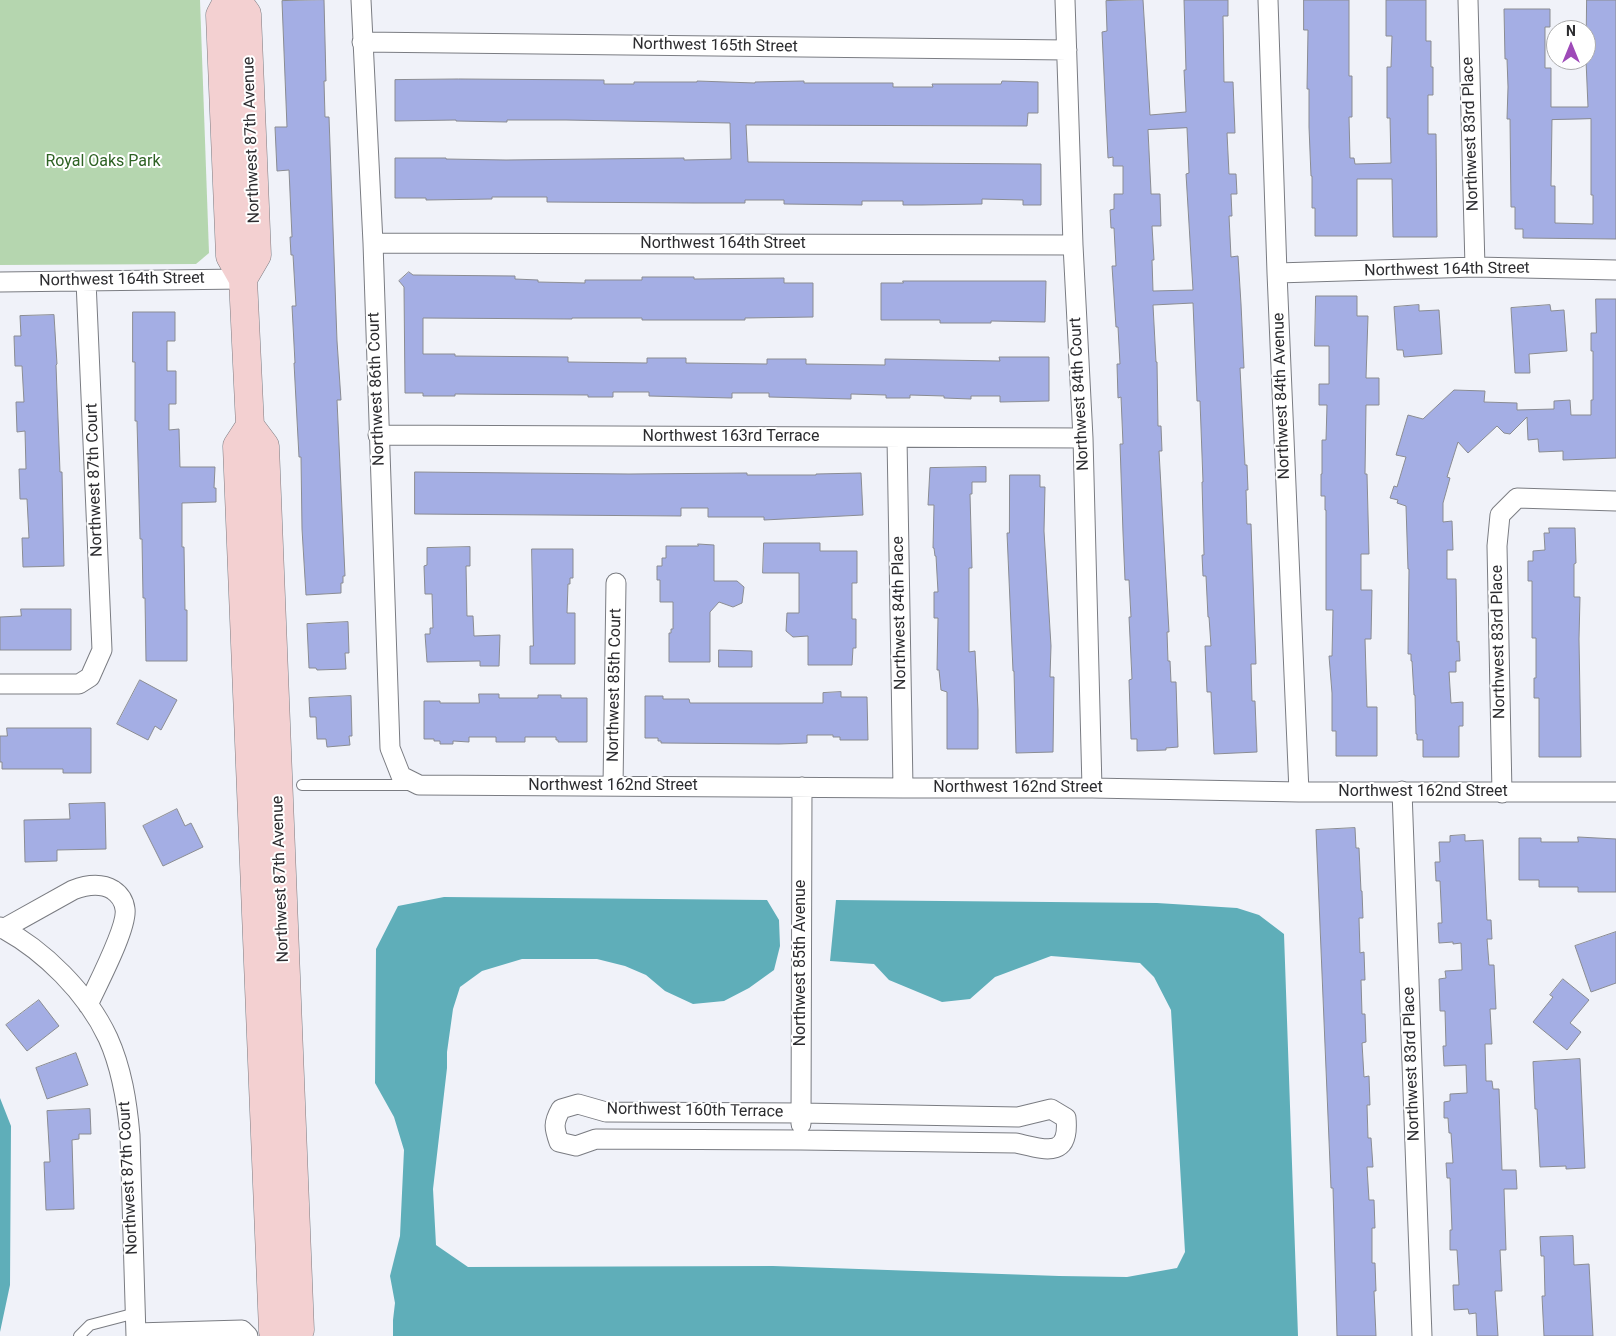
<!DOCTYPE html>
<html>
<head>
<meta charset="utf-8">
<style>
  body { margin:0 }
  #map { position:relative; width:1616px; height:1336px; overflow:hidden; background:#f0f2f9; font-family:Roboto,sans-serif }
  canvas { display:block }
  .north { position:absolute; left:1546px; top:20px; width:50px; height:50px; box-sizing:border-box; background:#fff; border:1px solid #ababac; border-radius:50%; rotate:0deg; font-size:14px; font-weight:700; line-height:20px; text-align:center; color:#2c2c2f }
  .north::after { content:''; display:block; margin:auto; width:18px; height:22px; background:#9e4ab8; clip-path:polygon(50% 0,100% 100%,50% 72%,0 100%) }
</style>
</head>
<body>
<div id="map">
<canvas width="1616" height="1336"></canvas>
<div class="north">N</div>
</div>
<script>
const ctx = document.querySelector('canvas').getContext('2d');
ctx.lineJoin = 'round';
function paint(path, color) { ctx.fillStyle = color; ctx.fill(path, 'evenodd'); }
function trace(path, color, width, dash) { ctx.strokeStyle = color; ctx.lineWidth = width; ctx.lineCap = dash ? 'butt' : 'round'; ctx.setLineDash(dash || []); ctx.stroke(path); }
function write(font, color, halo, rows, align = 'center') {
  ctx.font = font + ' Roboto,sans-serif'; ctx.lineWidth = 4; ctx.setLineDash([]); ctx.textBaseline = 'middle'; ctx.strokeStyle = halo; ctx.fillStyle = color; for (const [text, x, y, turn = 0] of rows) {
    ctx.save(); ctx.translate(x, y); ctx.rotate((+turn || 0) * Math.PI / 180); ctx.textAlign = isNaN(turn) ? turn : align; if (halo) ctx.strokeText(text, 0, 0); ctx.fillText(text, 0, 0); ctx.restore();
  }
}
paint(new Path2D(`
  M0 0H200L209 253 196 264 0 265Z`), '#b5d6af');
paint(new Path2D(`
  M444 897 767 900 779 920 780 946 774 970 749 988 724 1001 693 1004 665 991 646 975 625 966 597 959H522L482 971 460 987 453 1009 447 1052V1068L433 1189 436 1245 468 1267 773 1266 1059 1276 1127 1277 1177 1268 1185 1252 1171 1010 1154 977 1140 963 1051 956 995 977 970 999 942 1002 889 980 874 964 830 961 836 900 1157 903 1237 908 1259 915 1284 934 1298 1336H393V1320L395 1303 390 1276 400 1236 404 1150 394 1117 375 1083 376 949 398 906Z
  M0 1098 11 1126 10 1285 0 1332Z`), '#5faeb9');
const building = new Path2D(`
  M324 0 326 81H324L325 117H329L337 341 341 400H337L345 576H343V583H341V593L306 595 302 529 301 457H299L294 363H295L292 306H296L293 255H291L290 237H292L289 170 277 171 275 127H287L282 1Z
  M1143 0 1150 115 1186 112 1184 70H1186L1184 0H1228V16H1223L1224 82H1233L1235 133H1227L1229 174H1236L1237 194H1231L1232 216H1229L1231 257 1238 256 1241 304 1244 368H1240L1245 465H1247L1248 490H1246L1247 524H1251L1256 664H1251L1252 701H1255L1257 752 1214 754 1211 692H1207L1205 646H1211L1209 617H1208L1206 576H1203L1202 555H1204L1202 482H1203L1200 401H1197L1193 303 1153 305 1156 362H1157L1158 426H1161L1162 451H1159L1169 632H1167L1168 661H1170L1171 682H1176L1178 747 1166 748V750L1137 751V739H1131L1129 680 1132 679 1129 617H1131L1129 580H1125L1123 533 1120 444H1123L1121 397 1118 398 1117 364H1120L1118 327H1116L1112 266H1116L1114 228H1111L1110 210 1114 209V194H1123V166H1113V157L1108 158 1102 32 1107 31 1106 1ZM1187 128 1189 173 1186 174 1193 290 1153 291 1152 260H1154L1152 226H1161L1160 194H1151V192L1148 130Z
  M1304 0H1349V76H1352V117H1349L1350 158H1354L1355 164 1391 163 1390 118H1387V67H1391L1392 36H1386V0H1426V41H1431V67H1433V95H1428V134H1436L1437 237H1393L1392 179H1357V236H1315V208H1312V176H1311L1309 127V89H1307L1308 30H1304Z
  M1587 0H1616V239L1523 238V229H1515V207H1511L1510 119H1507L1508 87 1507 59H1505L1504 9H1550V27H1545V68H1551V107H1588L1586 60ZM1591 119V195H1593V224L1555 223V186H1551L1552 120Z
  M459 79 604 80V84H634V82H697V81L755 83V82L804 81V83H893V87H933L932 84H1001L1002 81 1038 82V113H1028L1027 126 746 125 748 162 1041 164V205H1023V200L982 199V204L922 205H903V201H862V205L784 204V200H745V203H694L547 202V197H492V199L426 200V198H395V158H446V159L506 160 684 158V160L731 159 730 123 566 120H507V122L456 121V120L395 121V80Z
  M409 272 413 275 515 276V279L538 280V282L585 283V280H642V277H694V279L784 278V283H813V317L745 318V320H642V318H572V319L423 318V354H455V356L568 357V362L647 363V358H686V363L767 364V359H806V364L885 365V359L1000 361 999 357H1049V401L1000 402V396H971V399L944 398V396L910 395V398H886V395L851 394V399L769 397V393H732V398L649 396V392H613V397H588V395L455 394V396H423V393H405L404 287 399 281Z
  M903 281H1046L1045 322 991 321V323H940V320H881V283H903Z
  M1316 296H1357V316H1368L1366 378H1379V405H1366L1365 474H1367L1369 554H1361V590H1372L1371 639H1365L1367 707H1377V756H1336V731H1332V693L1329 656H1332L1333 610H1326V510H1325V496H1321V474H1322V440H1326L1327 405H1319V384H1329V346H1315Z
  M1596 299H1616V458L1563 460V451L1539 452 1538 439 1528 440 1527 417 1510 434 1504 433 1497 426 1468 453 1458 442 1447 477 1450 478 1443 503V522L1452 521 1453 550H1447V579H1456L1457 642 1459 641 1460 661H1456V672H1449L1451 703 1463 702V726H1459V757H1423V740H1417V734H1416L1415 695H1414L1412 661H1411V654H1408L1409 569H1408L1406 506 1397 503 1398 500 1390 498 1394 486 1397 487 1406 457 1396 455 1408 415 1423 419 1454 390 1485 391 1484 402 1517 403V410L1554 409V401L1570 400 1571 415H1591V400H1593V351H1591V333H1596Z
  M1419 305V311L1439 310 1442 354 1404 357 1403 350H1397L1394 307Z
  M1550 305 1551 311 1564 310 1567 351 1529 354 1530 373H1515L1511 308Z
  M133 312H175V341H167V371H176V404H169V430L179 429 180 467H215L214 488H216V502L182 503V547H184L185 610H187V661H146L145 598H143L142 539H140L137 421H135V362H133Z
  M54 315 57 364 56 365 60 472H62L64 566 23 567 22 538H29L27 499H20L19 469H26L25 431 17 432 16 402H24L22 366H15L14 336H21L20 316Z
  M986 467V482H972V494H970L972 568H969V652L975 651 978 710V749H947V692L941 690 939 670H937L938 618H934V592H938L936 556H935L934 548H933L934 505H928L930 468Z
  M415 472 629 474 747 473V475H816V474L861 473 863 515 764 520V517H708V508H681V516L415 514Z
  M1010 475H1040V487H1045L1044 531 1051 646 1050 677H1054L1053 752 1016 753 1014 671H1013L1007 533H1009Z
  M1549 528H1575L1576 563 1574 564V597H1580L1579 639 1581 757H1539V698H1534V678H1536V638H1532V581H1528V561H1533V551L1545 550 1544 533H1549Z
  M764 543H820V551H857V583H852V619H856V648H853L852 665H808V636L793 637 786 631 787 613H799V573H763Z
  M698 544 714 545V581H737L744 587 742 603 733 607 719 602 710 612V662H669V633H671V629H673V602H660V580H657V566H662V558H666V546H698Z
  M470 547V566H466L467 616H473L474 636 500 635 499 666H480V661L427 662 425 634H430V628H433L432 594H425L424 566 427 565V548Z
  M532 549H573V578H570V584H568L567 613H575V664H530V646H533Z
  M21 609H71V650H0V617L21 616Z
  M348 622 349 653H345L346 669 317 670 316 668H309L307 624Z
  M719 650 752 651V667H719Z
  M140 680 177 700 161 730 155 726 148 740 117 724Z
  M841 692V697H867L868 740H840V737H833V735H807V743L779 744 661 743V741H658V738H645V696H663V699H689L690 703H823V693Z
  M479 694H499V698H538V695H561V698H587V742H558V740H556V737H525V742H496V737H469V742L453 741V744H440V741H434V739H424V701H440V703H479Z
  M351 696 352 736H349L350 745 327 747 326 739H317L316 717H310L309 698Z
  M7 728H91V773H63V769H2V762H0V736H7Z
  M105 803 106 849 57 850V861L25 862 24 820 70 819 69 804Z
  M177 809 185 826 191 823 203 847 163 866 143 826Z
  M1355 828 1356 848H1359L1361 891H1362L1363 918H1359L1360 953 1364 952 1365 980H1361L1362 1014H1365L1366 1042 1362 1043 1364 1077 1369 1076 1370 1105H1367L1368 1138H1371L1373 1167H1367L1369 1200H1374L1375 1228H1372V1263H1375L1376 1291H1374L1376 1336H1337L1333 1188H1331L1316 830Z
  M1465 835V841L1483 840 1487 920H1491L1492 939H1487L1489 965H1494L1496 1009H1490L1492 1044H1485L1486 1081H1492L1493 1089H1499L1502 1170H1516L1517 1189H1504L1506 1250H1500L1502 1291H1495L1498 1336H1477L1476 1313 1469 1314 1468 1309 1454 1310 1453 1285H1459L1457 1250H1450V1230H1452L1450 1178H1447L1446 1163H1453L1451 1133H1449L1448 1118H1444V1102L1450 1101V1094L1467 1093 1466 1065 1444 1066 1443 1046H1446L1445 1011H1440L1439 979 1446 978 1445 971 1462 970 1461 943 1453 944V942L1439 943 1438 923H1442L1440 881H1436L1435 862H1440L1439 842H1450V836Z
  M1578 837 1616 839V892H1578V887H1539V880H1519V838H1541V842H1578Z
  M1616 932V983L1591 992 1575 946Z
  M1563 979 1589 1000 1570 1023 1581 1032 1567 1050 1533 1022 1553 997 1550 995Z
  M39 1000 59 1026 27 1051 6 1025Z
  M76 1053 88 1085 47 1099 36 1068Z
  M1580 1059 1585 1168 1566 1169V1166L1540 1167 1537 1109H1535L1533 1062Z
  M90 1109 91 1134H79V1139L72 1140 74 1209 46 1210 44 1162H50L47 1111Z
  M1573 1236 1574 1265 1589 1264 1593 1336H1544L1542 1296H1545L1544 1256H1541L1540 1237Z`);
paint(building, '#a4aee4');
trace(building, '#8a8c92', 1);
const lane = new Path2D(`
  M302 785H411
  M79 1336 90 1325 136 1313`);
const street = new Path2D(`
  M361 0 373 243 390 748 401 776 419 785 903 788H1092L1299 792H1616
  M1065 0 1073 245 1083 438 1092 788
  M1268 0 1277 273 1299 792
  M1468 0 1475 267
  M362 42 1067 50
  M373 243 1073 245
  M1277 273 1475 267 1616 270
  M0 282 243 279
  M378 435 1083 438
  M897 438 903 788
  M0 684H79L90 677 102 650 86 281
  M613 786 616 583
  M1402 791 1422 1336
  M1502 793 1497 546 1500 515 1517 498 1616 501
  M0 927C44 950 87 993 108 1038 122 1069 127 1102 130 1135L136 1336
  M3 929 73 890C86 885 100 882 113 890 119 894 124 901 125 909 128 927 97 985 88 1005
  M578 1104 606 1112 801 1113 1018 1117 1051 1109 1066 1118C1070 1160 1043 1149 1016 1143L801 1140 596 1139 576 1146 559 1142C554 1128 553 1123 561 1109Z
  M801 1124 802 787
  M136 1333 242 1330 248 1336`);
const secondary = new Path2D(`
  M228 0 220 15 230 256 243 279 250 426 265 446 300 1330 296 1336
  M237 0 247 14 257 255 243 279
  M250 426 237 446 273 1331 277 1336`);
trace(lane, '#7a7c82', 12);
trace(street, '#7a7c82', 21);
trace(secondary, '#7a7c82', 29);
trace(lane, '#fff', 10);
trace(street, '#fff', 19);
trace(secondary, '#f3d0d1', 28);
write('16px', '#2c2c2f', '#fff', [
  ["Northwest 165th Street",715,46,1],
  ["Northwest 83rd Place",1471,134,-92],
  ["Northwest 87th Avenue",252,140,-92],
  ["Northwest 164th Street",723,244],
  ["Northwest 164th Street",1447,270,-1],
  ["Northwest 164th Street",122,280,-1],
  ["Northwest 86th Court",377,389,-92],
  ["Northwest 84th Court",1080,394,-93],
  ["Northwest 84th Avenue",1282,396,-92],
  ["Northwest 163rd Terrace",731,437],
  ["Northwest 87th Court",95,480,-92],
  ["Northwest 84th Place",900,613,-91],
  ["Northwest 83rd Place",1499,642,-91],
  ["Northwest 85th Court",615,685,-89],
  ["Northwest 162nd Street",613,786],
  ["Northwest 162nd Street",1018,788],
  ["Northwest 162nd Street",1423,792],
  ["Northwest 87th Avenue",281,879,-92],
  ["Northwest 85th Avenue",801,963,-90],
  ["Northwest 83rd Place",1412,1064,-92],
  ["Northwest 160th Terrace",695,1111,1],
  ["Northwest 87th Court",129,1178,-93]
]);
write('16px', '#2e6224', '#fff', [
  ["Royal Oaks Park",103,162]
]);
</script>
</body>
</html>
